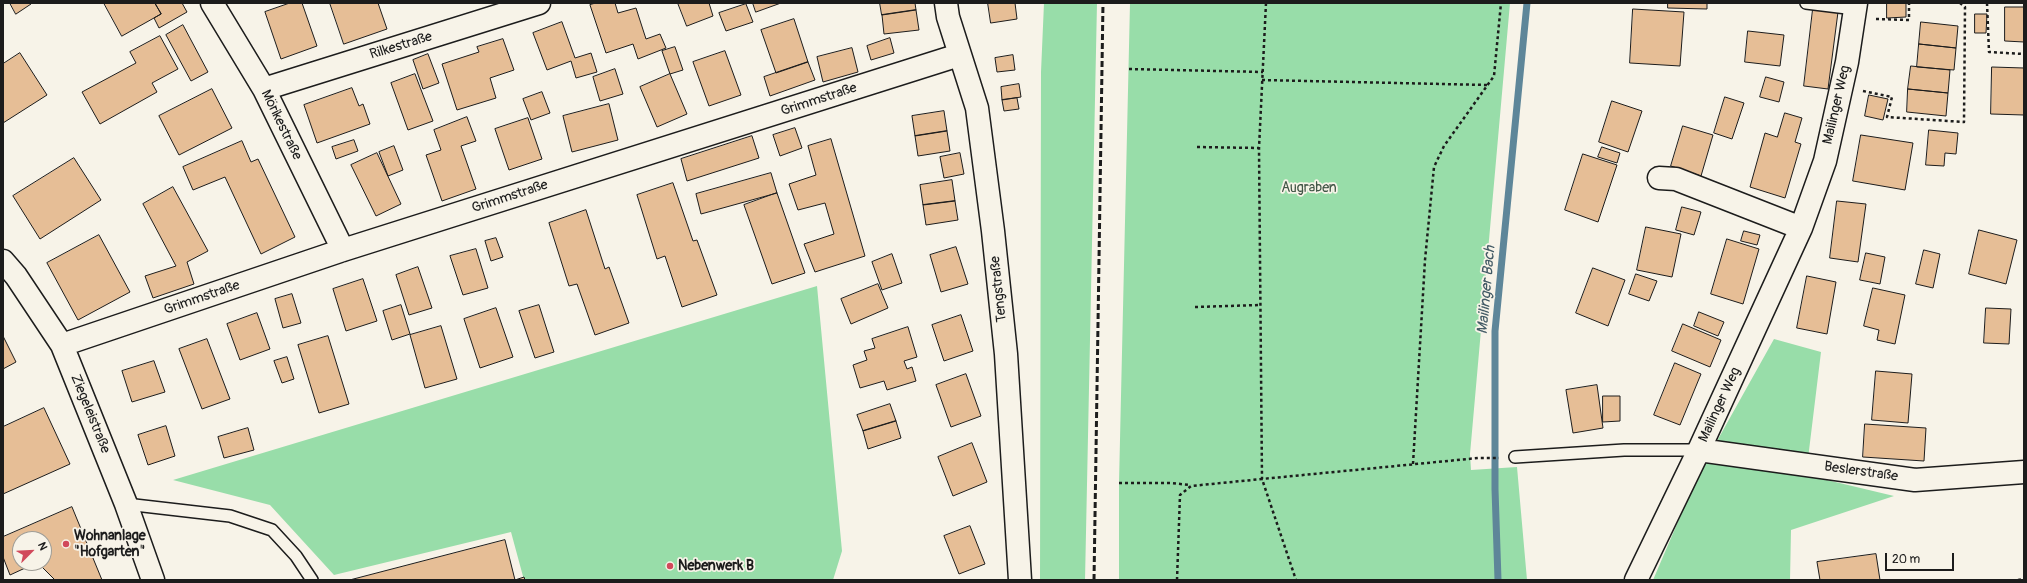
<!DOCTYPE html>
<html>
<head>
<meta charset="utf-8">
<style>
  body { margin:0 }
  #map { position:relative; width:2027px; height:583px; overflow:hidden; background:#f7f3e8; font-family:Pangolin,sans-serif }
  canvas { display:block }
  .frame { position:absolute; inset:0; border:4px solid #1c1c1c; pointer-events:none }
  .north { position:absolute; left:12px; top:531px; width:40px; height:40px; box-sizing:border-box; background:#f7f3e8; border:1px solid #9f9d96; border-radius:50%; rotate:66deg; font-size:11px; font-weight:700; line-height:16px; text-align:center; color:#1c1c1c }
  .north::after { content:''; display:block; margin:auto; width:14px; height:18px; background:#d1495b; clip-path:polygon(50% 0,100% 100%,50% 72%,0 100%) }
  .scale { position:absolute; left:1885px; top:553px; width:69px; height:18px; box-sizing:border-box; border:2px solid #1c1c1c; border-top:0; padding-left:5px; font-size:12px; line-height:14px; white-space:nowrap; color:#1c1c1c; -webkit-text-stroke:3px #f7f3e8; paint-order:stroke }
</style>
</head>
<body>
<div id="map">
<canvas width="2027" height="583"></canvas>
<div class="frame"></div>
<div class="north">N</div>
<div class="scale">20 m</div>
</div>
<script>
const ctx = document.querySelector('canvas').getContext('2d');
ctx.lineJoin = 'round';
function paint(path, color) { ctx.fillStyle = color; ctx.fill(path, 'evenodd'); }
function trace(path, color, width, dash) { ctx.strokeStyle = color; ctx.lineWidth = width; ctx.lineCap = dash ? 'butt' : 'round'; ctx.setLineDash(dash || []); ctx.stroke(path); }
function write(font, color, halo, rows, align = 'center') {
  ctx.font = font + ' Pangolin,sans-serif'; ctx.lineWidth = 3.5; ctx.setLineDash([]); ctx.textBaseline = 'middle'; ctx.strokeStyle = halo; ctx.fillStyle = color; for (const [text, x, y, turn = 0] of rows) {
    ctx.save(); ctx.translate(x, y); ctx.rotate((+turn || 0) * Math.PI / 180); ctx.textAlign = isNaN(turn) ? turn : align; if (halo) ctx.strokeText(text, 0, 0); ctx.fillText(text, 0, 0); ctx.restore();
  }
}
paint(new Path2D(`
  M1044 3H1097L1085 580H1040L1041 72Z
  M1130 3H1510L1470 454 1471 470 1517 467 1527 580H1119V483Z
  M817 286 842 551 833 580H524L511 532 334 575 270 505 173 480Z
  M1774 339 1821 352 1806 475 1894 496 1791 530 1790 580H1653L1698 475Z`), '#98dda9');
trace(new Path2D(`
  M1498 580 1495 489V331L1527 3`), '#5e8699', 7);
const building = new Path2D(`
  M10 3H30L31 4 16 14Z
  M104 3H155L161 14 122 36Z
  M155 3H182L187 12 159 28 154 18 161 14Z
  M290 3H302L317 46 281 59 265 12Z
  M330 3H378L387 29 344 44Z
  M596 3H615L618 13 636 8 646 39 660 34 666 48 638 59 633 44 606 53 590 5Z
  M678 3H709L713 16 687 26Z
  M753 3H781L756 12Z
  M880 3H915L916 10 882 15Z
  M988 3H1015L1017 19 991 23Z
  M1668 3H1707V9L1668 8Z
  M1887 3H1906V17L1887 18Z
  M746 4 753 22 726 31 719 13Z
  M2005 7H2024V42L2005 41Z
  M1633 9 1684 12 1680 66 1630 63Z
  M1813 9 1838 12 1828 89 1804 86Z
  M916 10 919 30 884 34 882 15Z
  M1975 14H1987L1986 33H1975Z
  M794 19 808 62 776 73 761 30Z
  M562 22 575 58 591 53 597 72 576 78 571 61 547 70 533 33Z
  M1921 22 1958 26 1956 48 1919 44Z
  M183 25 208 72 191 81 166 35Z
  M1748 31 1784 35 1780 66 1745 62Z
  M160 36 178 69 152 83 157 92 100 124 82 92 136 63 130 52Z
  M890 38 894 53 871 60 867 46Z
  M503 39 514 70 490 78 496 98 457 110 442 64 479 52 477 47Z
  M1919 44 1956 48 1954 70 1917 67Z
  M675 47 683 70 670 74 662 51Z
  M852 48 858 72 823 82 817 57Z
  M725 51 741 95 709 106 693 62Z
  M20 53 47 95 3 123V64Z
  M428 54 439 83 423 89 413 60Z
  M1013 55 1015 70 997 72 995 58Z
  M808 62 815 80 770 96 764 77Z
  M1911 66 1950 70 1948 93 1908 89Z
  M1992 67 2024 68V115L1991 114Z
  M615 69 623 94 600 101 593 77Z
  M415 74 433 121 408 130 391 83Z
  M670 74 687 114 657 127 640 87Z
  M1766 77 1784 82 1779 102 1760 97Z
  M1019 84 1021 97 1002 100 1001 87Z
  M352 88 359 106 363 104 370 124 317 143 304 105Z
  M212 89 232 128 179 155 159 116Z
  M1908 89 1948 93 1946 116 1907 112Z
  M542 92 550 113 531 120 523 99Z
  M1869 95 1888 99 1883 120 1865 116Z
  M1725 97 1744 103 1732 139 1714 133Z
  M1017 98 1019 109 1004 111 1002 100Z
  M1612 101 1642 111 1628 152 1599 142Z
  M609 104 618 140 572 152 563 116Z
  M944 111 947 131 915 136 912 116Z
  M1785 113 1802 118 1795 142 1801 144 1785 198 1750 187 1765 133 1777 137Z
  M467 117 476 141 461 146 476 189 442 201 426 155 441 150 434 130Z
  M528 118 542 159 509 170 495 129Z
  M1683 126 1713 135 1701 176 1671 166Z
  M795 128 802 148 780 156 773 135Z
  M1929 130 1958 133 1956 154 1945 153 1944 166 1926 165Z
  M947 131 950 151 918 156 915 136Z
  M1861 135 1913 143 1905 190 1853 181Z
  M752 136 759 158 687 181 681 159Z
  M831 139 865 256 815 272 804 244 834 234 825 203 798 210 789 184 816 175 808 146Z
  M354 140 358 151 336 159 332 147Z
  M242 141 251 162 258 159 295 237 261 254 225 177 193 190 183 167Z
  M394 146 403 170 388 176 379 152Z
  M1602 147 1620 153 1617 163 1598 157Z
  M377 153 401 204 376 216 351 165Z
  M960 153 964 174 944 178 940 157Z
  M1583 154 1617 165 1598 222 1565 210Z
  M74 158 101 200 40 239 13 196Z
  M771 173 777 193 701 214 696 194Z
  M952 180 955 201 923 205 920 185Z
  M673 183 693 241 697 240 717 295 682 307 665 256 657 259 637 195Z
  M173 187 208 251 187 262 194 284 153 298 145 276 176 266 143 204Z
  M777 193 805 273 772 284 744 205Z
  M955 201 958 220 926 225 923 205Z
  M1837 201 1866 204 1858 262 1830 258Z
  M1682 207 1701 212 1694 235 1676 230Z
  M586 210 605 269 609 267 629 323 595 335 577 284 569 286 549 223Z
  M1646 227 1681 234 1672 277 1637 270Z
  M1979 230 2017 240 2006 284 1969 274Z
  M1744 231 1760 235 1757 245 1741 241Z
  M99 235 130 292 78 320 47 263Z
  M496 238 503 257 491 261 485 241Z
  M1727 239 1759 249 1743 304 1711 294Z
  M956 247 968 284 941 292 930 255Z
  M476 249 488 288 463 295 450 256Z
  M1924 250 1940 254 1933 288 1916 284Z
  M1866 253 1885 257 1880 284 1860 280Z
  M892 254 902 283 882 290 872 262Z
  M418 267 432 308 409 315 396 275Z
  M1593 268 1625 280 1608 326 1576 313Z
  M1636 274 1657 281 1649 301 1629 294Z
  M1807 276 1836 282 1827 334 1797 328Z
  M363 279 377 321 346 331 333 289Z
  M878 284 888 308 851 324 841 299Z
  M1873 288 1905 295 1895 344 1877 340 1879 330 1864 326Z
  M292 294 301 323 283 328 275 299Z
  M401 305 410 334 392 340 383 311Z
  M539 305 554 352 535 358 519 311Z
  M496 308 513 357 480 368 464 319Z
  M1986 308 2011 309 2009 344 1984 343Z
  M1699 312 1724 322 1718 336 1694 326Z
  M257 313 270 349 240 360 227 324Z
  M961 315 973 351 944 361 932 325Z
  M1683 324 1721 340 1710 367 1672 351Z
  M441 326 457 379 425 388 410 335Z
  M908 327 917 357 904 361 907 369 912 367 916 381 887 390 884 381 860 388 853 365 867 360 864 351 875 348 872 339Z
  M3 336 16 362 3 369Z
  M328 336 349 404 319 413 298 345Z
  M207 339 230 399 202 409 179 349Z
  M287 357 294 379 282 383 274 361Z
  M154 361 165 392 132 402 122 371Z
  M1675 363 1701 374 1680 425 1654 415Z
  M1876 371 1912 374 1908 423 1872 420Z
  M966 374 981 416 951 427 936 385Z
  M1597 385 1603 428 1573 433 1566 390Z
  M1603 396H1620V421L1603 422Z
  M890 404 896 421 863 431 857 415Z
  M44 408 70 464 3 494V427Z
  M896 421 901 438 868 449 863 431Z
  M1865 424 1926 428 1924 461 1863 457Z
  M166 426 175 456 148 465 138 435Z
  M248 428 254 450 224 458 218 437Z
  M972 443 987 482 953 496 938 457Z
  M72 507 102 580H55L38 563H44V539H20V563H36L10 575 3 557V537Z
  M970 526 985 564 959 574 944 536Z
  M505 540 515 580 524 577 525 580H350Z
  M1876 554 1880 580H1820L1817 562Z`);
paint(building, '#e6be96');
trace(building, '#1c1c1c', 1);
const service = new Path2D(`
  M1806 3 1855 9
  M1515 457 1624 450H1699
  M126 504 230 516 272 530 296 556 312 580`);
const minor = new Path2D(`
  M212 3 264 89 343 250
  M946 3 948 17 977 108 993 231 1006 354 1020 580
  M264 89 539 3
  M1659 178 1676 179 1801 228
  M3 261 16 276 62 345 126 504 153 580
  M62 345 343 250 959 55
  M1699 450 1915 480 2024 472
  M1636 580 1699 450 1801 228 1825 161 1847 62 1856 3`);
trace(service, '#1c1c1c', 14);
trace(minor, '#1c1c1c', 25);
trace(new Path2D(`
  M1266 3 1259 148 1262 479 1478 458H1499
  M1987 3 1989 52 2024 54
  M1876 19 1909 20V3
  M1129 69 1263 72
  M1262 80 1487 85
  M1863 91 1892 97 1887 117 1964 122 1965 7 1960 3
  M1197 147 1259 148
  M1195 307 1260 305
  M1413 464 1425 260 1434 167 1444 146 1494 76 1501 3
  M1119 483H1170L1191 485
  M1177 580 1180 495 1191 486 1262 479 1296 580
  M2018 580 2024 579`), '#1c1c1c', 2.5, [3, 3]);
trace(service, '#f7f3e8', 11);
trace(minor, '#f7f3e8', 22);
trace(new Path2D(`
  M1094 580 1103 3`), '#1c1c1c', 3, [6, 3]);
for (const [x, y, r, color] of [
  [66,544,4,"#d1495b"],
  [670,566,4,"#d1495b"]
]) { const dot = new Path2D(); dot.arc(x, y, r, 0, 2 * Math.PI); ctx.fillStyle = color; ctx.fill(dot); trace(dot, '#f7f3e8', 1.5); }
write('14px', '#1c1c1c', '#f7f3e8', [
  ["Rilkestraße",401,46,-17],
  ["Grimmstraße",819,100,-18],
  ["Mailinger Weg",1837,105,-77],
  ["Mörikestraße",281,125,64],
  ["Grimmstraße",510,197,-18],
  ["Tengstraße",999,289,-96],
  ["Grimmstraße",202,298,-19],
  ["Mailinger Weg",1720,405,-65],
  ["Ziegeleistraße",90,414,68],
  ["Beslerstraße",1861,472,8]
]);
write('14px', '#415646', '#f7f3e8', [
  ["Augraben",1309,188]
]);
write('bold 14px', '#1c1c1c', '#f7f3e8', [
  ["Wohnanlage",74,536],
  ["\"Hofgarten\"",74,552],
  ["Nebenwerk B",678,566]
], 'left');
write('italic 15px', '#425a65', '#f7f3e8', [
  ["Mailinger Bach",1487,290,-85]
]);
</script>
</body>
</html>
